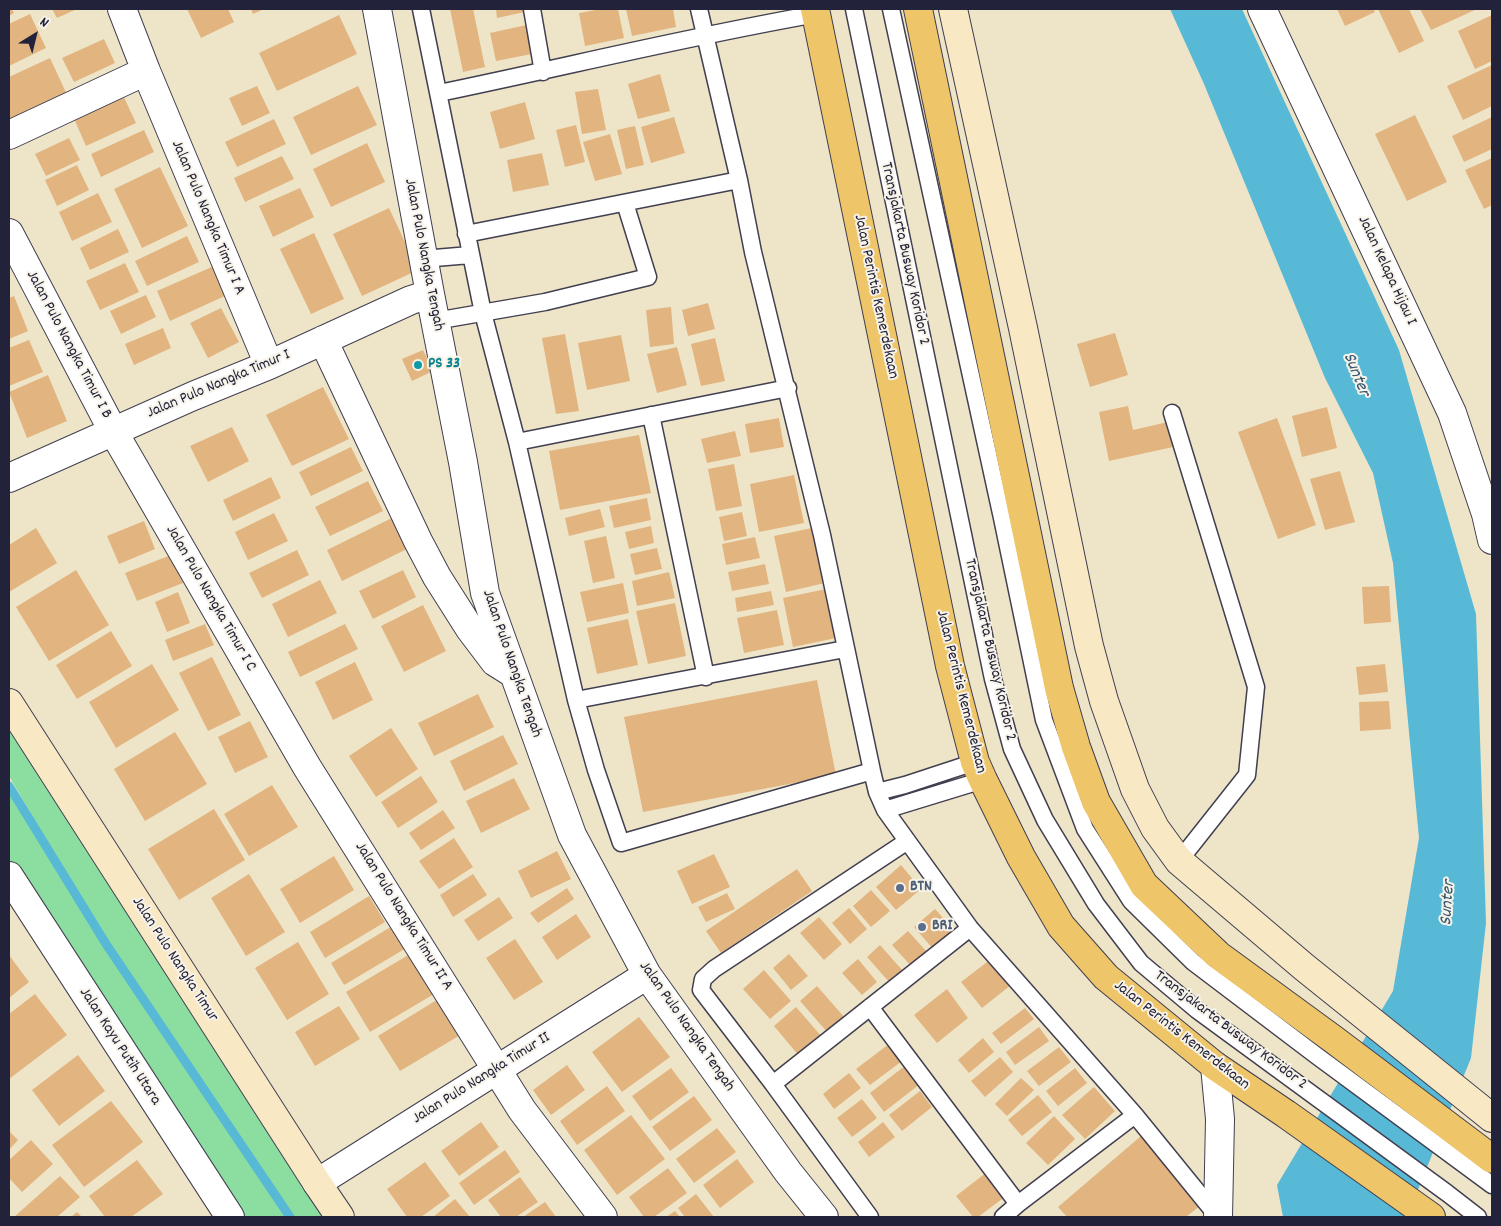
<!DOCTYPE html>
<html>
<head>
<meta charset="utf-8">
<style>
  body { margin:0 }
  #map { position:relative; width:1501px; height:1226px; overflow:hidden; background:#eee5c8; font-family:Dekko,sans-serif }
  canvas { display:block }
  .frame { position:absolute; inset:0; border:10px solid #22223b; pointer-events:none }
  .north { position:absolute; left:10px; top:10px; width:50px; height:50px; -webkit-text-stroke:4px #f7f3e8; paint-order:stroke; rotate:36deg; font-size:14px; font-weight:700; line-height:20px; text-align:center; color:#22223b }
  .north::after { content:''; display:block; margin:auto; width:18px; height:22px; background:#22223b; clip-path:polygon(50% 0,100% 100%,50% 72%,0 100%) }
</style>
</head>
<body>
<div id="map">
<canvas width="1501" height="1226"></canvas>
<div class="frame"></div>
<div class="north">N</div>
</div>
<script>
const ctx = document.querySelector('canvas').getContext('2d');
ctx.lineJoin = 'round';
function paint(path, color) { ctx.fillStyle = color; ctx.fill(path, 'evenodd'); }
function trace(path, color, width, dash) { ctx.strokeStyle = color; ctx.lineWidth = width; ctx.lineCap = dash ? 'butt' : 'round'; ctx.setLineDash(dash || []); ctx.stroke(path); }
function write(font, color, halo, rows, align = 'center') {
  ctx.font = font + ' Dekko,sans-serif'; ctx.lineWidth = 4; ctx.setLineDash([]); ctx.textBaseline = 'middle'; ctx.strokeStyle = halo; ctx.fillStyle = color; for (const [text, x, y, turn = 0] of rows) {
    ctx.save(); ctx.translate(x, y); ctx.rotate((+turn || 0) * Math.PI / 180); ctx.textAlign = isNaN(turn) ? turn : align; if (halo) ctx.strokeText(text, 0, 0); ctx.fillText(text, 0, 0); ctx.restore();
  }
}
paint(new Path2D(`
  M9 703 340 1217H230L9 876V785L69 879 9 776Z`), '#8bde9f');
paint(new Path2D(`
  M1170 9H1242L1399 350 1476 614 1486 923 1471 1058 1407 1217H1283L1277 1185 1393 991 1419 838 1393 563 1373 473 1325 378 1204 84Z`), '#58b9d7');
trace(new Path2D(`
  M9 786 106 944 290 1217`), '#58b9d7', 9);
paint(new Path2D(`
  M9 9H12L14 13 9 16Z
  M52 9H77L57 18Z
  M187 9H228L234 22 201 38Z
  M251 9H264L253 14Z
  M450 9H473L485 67 463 72Z
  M496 9H529V11L497 18Z
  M602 9H618L624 38 585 46 579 13Z
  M626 9H673L676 27 632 36Z
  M1337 9H1373L1375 12 1345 26Z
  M1378 9H1409L1424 41 1399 53Z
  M1420 9H1477L1431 30Z
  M30 14 46 48 9 66V24Z
  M339 15 357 54 277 91 259 53Z
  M1492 15V61L1475 69 1458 31Z
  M531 24 537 53 496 61 490 33Z
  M104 39 115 63 74 82 62 58Z
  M50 58 69 99 9 127V77Z
  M1492 65V106L1463 120 1447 86Z
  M660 74 670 111 638 119 628 84Z
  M257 86 270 113 242 126 229 98Z
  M358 86 377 125 311 155 293 117Z
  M598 89 606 130 582 134 575 92Z
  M121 91 136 123 86 146 72 114Z
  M525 102 535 139 500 149 490 112Z
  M1415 115 1447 182 1407 201 1375 134Z
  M674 117 685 153 651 163 641 127Z
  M1492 117V149L1464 162 1452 136Z
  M274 119 286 144 237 167 225 142Z
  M576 125 585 162 565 167 556 130Z
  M635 126 644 165 626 169 617 130Z
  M144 130 154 152 101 177 91 154Z
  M610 134 622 174 595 181 583 142Z
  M69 138 80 160 46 176 35 154Z
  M367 143 385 182 331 207 313 169Z
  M542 153 549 185 513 192 507 160Z
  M282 156 294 179 245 202 234 178Z
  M1492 158V205L1484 209 1465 170Z
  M77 165 89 190 57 206 45 180Z
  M160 167 188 226 142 248 114 189Z
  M300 188 314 217 273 237 259 206Z
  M98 193 112 222 72 241 59 212Z
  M389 208 418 270 362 296 333 234Z
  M118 229 129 252 90 270 80 248Z
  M314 233 344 299 311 314 280 249Z
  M187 236 199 262 147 286 135 261Z
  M125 263 139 292 100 310 86 281Z
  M214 266 227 295 170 321 157 291Z
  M146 295 156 317 121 334 110 311Z
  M14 296 28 331 9 339V298Z
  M708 303 715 329 688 336 682 310Z
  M671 307 674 344 650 347 646 310Z
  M221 308 239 342 208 358 190 323Z
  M163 328 171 348 134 365 125 344Z
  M1115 333 1128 375 1090 387 1077 344Z
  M565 334 579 411 556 414 542 338Z
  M621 335 630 381 587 390 578 343Z
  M715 338 725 381 701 386 691 344Z
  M29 340 43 372 9 386V348Z
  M677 347 687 385 657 393 647 354Z
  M423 350 433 371 412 381 402 359Z
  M48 375 67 421 27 438 9 392Z
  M323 387 349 439 292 466 266 415Z
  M1128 406 1133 430 1168 422 1173 447 1109 461 1099 412Z
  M1327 407 1337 448 1302 457 1292 416Z
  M779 418 784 447 750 453 745 424Z
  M1277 418 1316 525 1278 539 1238 432Z
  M232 427 249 461 208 482 190 446Z
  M735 431 741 456 707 463 701 439Z
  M639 435 651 493 560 510 549 451Z
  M351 447 363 471 311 496 299 472Z
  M734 464 742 506 716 511 708 469Z
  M1340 471 1355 522 1325 530 1310 479Z
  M794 475 804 523 759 532 750 484Z
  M271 477 281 498 233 521 223 500Z
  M368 481 383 511 330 536 315 507Z
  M647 498 651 520 614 528 609 506Z
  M600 509 605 527 569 536 565 518Z
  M742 512 747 536 724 541 719 517Z
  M274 513 288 541 248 560 235 532Z
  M394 517 409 548 342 581 327 550Z
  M144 521 155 549 119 564 107 536Z
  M651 526 654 543 629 549 625 532Z
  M36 528 57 563 9 592V545Z
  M812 528 825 583 786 592 774 536Z
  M606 536 615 578 593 583 584 541Z
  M755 537 760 558 726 565 722 544Z
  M657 548 662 569 635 575 630 554Z
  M297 550 309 575 262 598 249 573Z
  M171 555 183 583 137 601 125 573Z
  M765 564 769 584 732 591 728 572Z
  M76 570 109 625 49 661 16 607Z
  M403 570 416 597 373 619 359 591Z
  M669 572 675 598 637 606 632 581Z
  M320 580 337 613 288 637 272 604Z
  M623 583 629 613 587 622 580 592Z
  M1389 586 1391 622 1364 624 1362 587Z
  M826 589 836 638 793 647 783 598Z
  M771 591 774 605 737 612 735 598Z
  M178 592 190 623 167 632 155 602Z
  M675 603 686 656 648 664 636 611Z
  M423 605 446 651 404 672 381 626Z
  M777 610 784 645 744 653 737 618Z
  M628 619 638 665 597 674 587 628Z
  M205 624 214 645 173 661 165 640Z
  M345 624 358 649 300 677 288 652Z
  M111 631 132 666 77 699 56 665Z
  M212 657 241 715 208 731 179 673Z
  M355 662 373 700 333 720 315 682Z
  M152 664 179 710 116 748 89 702Z
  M1385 664 1388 692 1359 695 1356 667Z
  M817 680 836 775 643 812 624 717Z
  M478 694 494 727 434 756 418 723Z
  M1389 701 1391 729 1360 731 1359 702Z
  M250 721 268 757 235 773 218 737Z
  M391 728 418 769 376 797 349 756Z
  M175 732 207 784 145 821 114 769Z
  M503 735 518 764 464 791 450 761Z
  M421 776 438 802 398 828 381 802Z
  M514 778 530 809 481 833 466 801Z
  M272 785 298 827 249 856 224 814Z
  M214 809 245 860 179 900 148 849Z
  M443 810 455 828 421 850 409 833Z
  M454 838 473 867 439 889 419 861Z
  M557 851 571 879 531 898 518 871Z
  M714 854 730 887 692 904 677 871Z
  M334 856 354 890 300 923 280 889Z
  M901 865 921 889 896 910 876 887Z
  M797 869 812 891 721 953 706 931Z
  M249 874 285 932 246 956 211 898Z
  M473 874 487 895 453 917 440 895Z
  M567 888 574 899 538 923 530 913Z
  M871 890 890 911 871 927 853 906Z
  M727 893 735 909 706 922 698 907Z
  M369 896 385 922 325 958 310 932Z
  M499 897 513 918 478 941 464 920Z
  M849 908 867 929 850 944 832 923Z
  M935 909 955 931 934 950 914 927Z
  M576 914 591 937 557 960 542 937Z
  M819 917 842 944 824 960 800 933Z
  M394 925 408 947 344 985 331 963Z
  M908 931 928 953 912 967 892 945Z
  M515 939 543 982 514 1000 486 958Z
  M298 942 329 994 287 1020 255 968Z
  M880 945 903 971 890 983 867 957Z
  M410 954 434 994 370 1032 346 992Z
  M789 954 808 976 791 990 773 968Z
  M9 955 29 982 9 998Z
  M858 959 877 982 862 995 842 973Z
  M991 959 1011 985 982 1008 961 982Z
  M764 970 791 1001 770 1019 743 989Z
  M817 986 845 1018 828 1033 800 1001Z
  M947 989 968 1018 937 1043 914 1015Z
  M35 994 67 1035 9 1079V1014Z
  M440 998 462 1034 400 1071 378 1036Z
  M339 1006 360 1039 315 1066 295 1032Z
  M796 1007 822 1037 800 1057 774 1026Z
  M1025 1008 1034 1019 1001 1044 992 1033Z
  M639 1017 670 1057 622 1092 592 1052Z
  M1039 1027 1049 1041 1015 1065 1006 1052Z
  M983 1038 994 1052 969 1073 958 1060Z
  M889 1044 902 1061 870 1085 856 1069Z
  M1059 1047 1071 1062 1039 1086 1027 1071Z
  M78 1055 105 1091 59 1126 32 1090Z
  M1000 1057 1013 1072 985 1097 971 1081Z
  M567 1065 585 1090 551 1115 533 1090Z
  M906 1065 920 1084 884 1112 870 1093Z
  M671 1068 689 1092 650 1121 632 1096Z
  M1075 1068 1087 1083 1058 1106 1046 1091Z
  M849 1073 861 1088 834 1109 823 1094Z
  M1021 1078 1034 1090 1007 1116 995 1104Z
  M607 1086 625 1111 577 1145 560 1121Z
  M1094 1087 1115 1111 1085 1139 1062 1115Z
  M920 1091 932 1107 902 1131 889 1115Z
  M1038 1095 1052 1112 1022 1136 1008 1120Z
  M694 1096 712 1120 670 1151 652 1127Z
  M862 1099 877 1118 852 1137 837 1118Z
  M111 1101 143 1142 84 1187 52 1145Z
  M631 1115 665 1159 617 1195 584 1150Z
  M1054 1116 1075 1139 1048 1165 1026 1143Z
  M481 1122 499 1147 459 1176 441 1151Z
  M883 1122 895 1137 869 1157 858 1142Z
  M717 1128 736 1152 694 1183 676 1159Z
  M9 1131 18 1140 9 1150Z
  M1141 1136 1201 1205 1186 1217H1067L1058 1207Z
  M31 1140 53 1164 22 1192 9 1178V1160Z
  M505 1150 520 1172 474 1205 459 1183Z
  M737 1159 754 1182 720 1208 703 1185Z
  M137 1160 163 1194 131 1217H105L89 1196Z
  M425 1162 450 1196 421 1217H407L387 1189Z
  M668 1168 687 1193 654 1217H644L629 1197Z
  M987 1172 1006 1196 978 1217H973L956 1196Z
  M60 1176 80 1197 57 1217H14Z
  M520 1177 538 1202 516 1217H501L488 1200Z
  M696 1194 714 1217H685L678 1208Z
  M455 1199 470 1217H433Z
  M545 1202 556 1217H523Z
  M675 1211 680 1217H666Z
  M77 1212 82 1217H71Z`), '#e2b480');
const lane = new Path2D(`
  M421 9 483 313 517 442 576 700 596 770 621 843 872 771
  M532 9 543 72
  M699 9 739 180 753 252 822 535 872 771 877 792 885 810 970 928 1135 1115 1218 1217
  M854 9 993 679 1012 749 1045 820 1096 904 1141 963 1197 1010 1447 1193 1478 1217
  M891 9 1002 518 1044 720 1085 829 1131 901 1193 962 1317 1056 1492 1185
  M439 93C565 67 690 36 817 14
  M466 234 739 180
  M423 259 470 255
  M435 321 545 302 648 277 625 203
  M1172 413 1256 687 1247 775 1179 861
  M651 415 706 677
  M517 442 788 388
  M576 700 845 649
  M877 792 905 785 975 762
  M885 810 983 780
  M870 1007 1018 1204
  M773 1084 970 928
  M870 1217 773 1084 701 990 703 979 714 969 906 842
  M1003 1217 1018 1204 1135 1115`);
const street = new Path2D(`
  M122 9 146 71 269 365
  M377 9 430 294 463 462 485 593 572 835 647 975 788 1172 824 1217
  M1262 9 1452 413 1486 514 1492 540
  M9 135 146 71
  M9 233 113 431 307 767 522 1110 603 1217
  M323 340 418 541 437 577 470 629 495 662 511 672
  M9 478 193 396 269 365 411 300 430 294
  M9 876 230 1217
  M1215 1066 1220 1119 1218 1217
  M317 1183 647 975`);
const secondary = new Path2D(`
  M953 9 1023 328 1089 646 1104 701 1135 789 1155 828 1179 861 1304 967 1492 1118
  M9 703 317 1183 340 1217`);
const highway = new Path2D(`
  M815 9 950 666 975 762 983 780 1021 857 1061 926 1106 977 1215 1066 1286 1114 1431 1217
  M918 9 1059 688 1076 747 1096 802 1144 885 1218 955 1333 1039 1492 1159`);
trace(lane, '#413f50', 19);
trace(street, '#413f50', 30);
trace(secondary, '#413f50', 30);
trace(highway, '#413f50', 30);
trace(lane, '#fff', 16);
trace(street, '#fff', 28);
trace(secondary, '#f8e8c3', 28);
trace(highway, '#eec569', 28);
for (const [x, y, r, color] of [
  [418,365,5,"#0f9aa8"],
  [900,888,5,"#5c6f8a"],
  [922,927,5,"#5c6f8a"]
]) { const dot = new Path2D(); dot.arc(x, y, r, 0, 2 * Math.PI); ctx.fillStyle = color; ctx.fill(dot); trace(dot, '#f7f3e8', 2); }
write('16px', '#22223b', '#f7f3e8', [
  ["Jalan Pulo Nangka Timur I A",207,218,67],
  ["Transjakarta Busway Koridor 2",904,254,78],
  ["Jalan Pulo Nangka Tengah",423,255,79],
  ["Jalan Kelapa Hijau I",1386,271,65],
  ["Jalan Perintis Kemerdekaan",875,297,78],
  ["Jalan Pulo Nangka Timur I B",68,345,62],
  ["Jalan Pulo Nangka Timur I",219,385,-23],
  ["Jalan Pulo Nangka Timur I C",210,599,60],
  ["Transjakarta Busway Koridor 2",989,650,77],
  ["Jalan Pulo Nangka Tengah",511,664,71],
  ["Jalan Perintis Kemerdekaan",960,692,76],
  ["Jalan Pulo Nangka Timur II A",403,917,58],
  ["Jalan Pulo Nangka Timur",174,960,57],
  ["Jalan Pulo Nangka Tengah",686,1027,55],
  ["Transjakarta Busway Koridor 2",1230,1031,37],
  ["Jalan Perintis Kemerdekaan",1181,1036,38],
  ["Jalan Kayu Putih Utara",119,1047,57],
  ["Jalan Pulo Nangka Timur II",482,1079,-32]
]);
write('bold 16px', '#0d838f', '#f7f3e8', [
  ["PS 33",428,365]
], 'left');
write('bold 16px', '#4e5e75', '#f7f3e8', [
  ["BTN",910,888],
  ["BRI",932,927]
], 'left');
write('italic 18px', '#355772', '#f7f3e8', [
  ["Sunter",1355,375,68],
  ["Sunter",1449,903,-86]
]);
</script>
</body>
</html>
